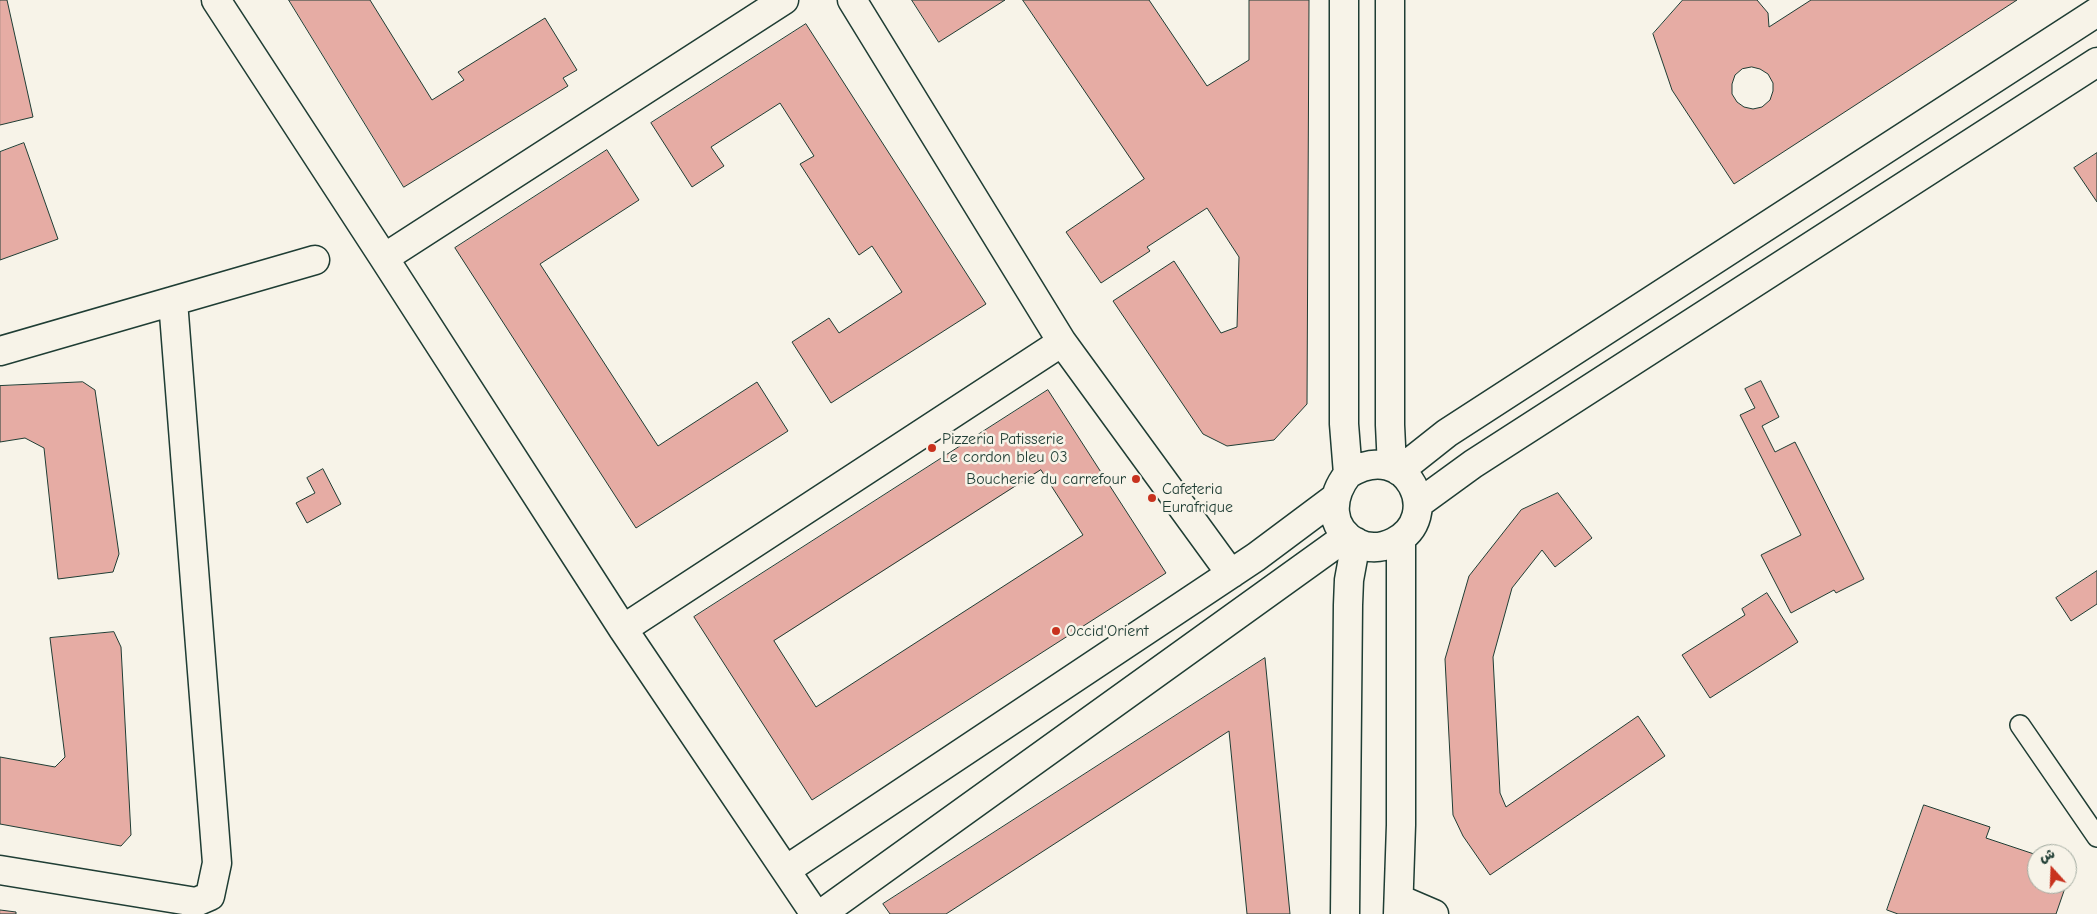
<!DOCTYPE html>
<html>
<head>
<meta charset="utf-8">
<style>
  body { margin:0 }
  #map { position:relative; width:2097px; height:914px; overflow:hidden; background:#f7f3e8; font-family:"Comic Neue","Playpen Sans Arabic",sans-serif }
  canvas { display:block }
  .north { position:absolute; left:2027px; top:844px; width:50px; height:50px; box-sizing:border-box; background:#f7f3e8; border:1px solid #a1aaa0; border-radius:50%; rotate:340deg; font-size:14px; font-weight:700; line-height:20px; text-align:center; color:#1f3d34 }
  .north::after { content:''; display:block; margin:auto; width:18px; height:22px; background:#c8321e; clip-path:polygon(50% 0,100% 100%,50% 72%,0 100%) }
</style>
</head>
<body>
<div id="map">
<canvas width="2097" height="914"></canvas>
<div class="north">ش</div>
</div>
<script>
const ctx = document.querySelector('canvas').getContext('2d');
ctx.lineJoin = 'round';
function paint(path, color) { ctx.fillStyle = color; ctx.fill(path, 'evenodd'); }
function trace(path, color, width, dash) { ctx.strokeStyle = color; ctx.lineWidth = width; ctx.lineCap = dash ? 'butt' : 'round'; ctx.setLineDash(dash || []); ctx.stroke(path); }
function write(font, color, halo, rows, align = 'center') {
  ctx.font = font + ' "Comic Neue",sans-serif'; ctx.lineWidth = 5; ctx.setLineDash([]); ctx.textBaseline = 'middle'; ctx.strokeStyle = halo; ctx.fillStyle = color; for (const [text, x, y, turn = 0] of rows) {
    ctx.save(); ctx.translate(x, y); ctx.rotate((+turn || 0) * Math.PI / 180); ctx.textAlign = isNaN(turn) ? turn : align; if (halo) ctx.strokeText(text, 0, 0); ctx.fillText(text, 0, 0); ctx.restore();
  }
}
const building = new Path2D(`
  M0 0H7L33 117 0 125Z
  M289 0H370L432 100 464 80 458 72 545 18 577 70 563 78 568 86 404 187Z
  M912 0H1005L939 42Z
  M1023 0H1149L1207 86 1249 60V0H1309L1307 404 1274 440 1227 446 1203 434 1113 301 1174 261 1221 333 1237 327 1239 257 1207 208 1147 247 1150 251 1101 283 1066 232 1144 179Z
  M1683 0H1757L1768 13 1769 27 1811 0H2017L1734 184 1672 90 1653 34ZM1752 67 1760 69 1768 74 1773 83V91L1770 100 1762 107 1753 109 1744 107 1737 102 1732 94V84L1735 75 1742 69Z
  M806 24 986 304 831 403 792 342 829 318 839 333 902 292 872 246 859 255 800 164 814 156 780 103 711 147 724 166 692 187 651 123Z
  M24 143 58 239 0 260V152Z
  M607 150 639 200 540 264 658 446 757 382 788 431 636 528 455 248Z
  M2097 153V202L2074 168Z
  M1761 381 1779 417 1762 426 1775 452 1795 442 1864 579 1836 593 1834 590 1791 613 1761 555 1801 535 1740 415 1755 408 1745 389Z
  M83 382 95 390 119 554 113 572 58 579 44 448 25 438 0 442V386Z
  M1048 390 1166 573 812 800 694 617ZM1041 470 1083 535 816 707 774 641Z
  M323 469 341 504 307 523 296 503 315 493 307 478Z
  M1558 493 1592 538 1555 567 1542 550 1512 588 1493 657 1500 793 1506 807 1638 716 1665 756 1490 875 1463 836 1453 815 1445 659 1469 576 1521 510Z
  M2097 571V604L2071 621 2056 598Z
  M1767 593 1798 642 1710 698 1682 655 1745 615 1742 609Z
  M114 632 121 647 131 835 121 846 0 824V757L55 767 65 757 50 638Z
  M1265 658 1290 914H1247L1229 731 946 914H890L883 904Z
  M1924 805 1990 827 1986 838 2037 855V884L2066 885 2056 914H1898L1887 910Z
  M0 910 16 912V914H0Z`);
paint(building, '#e6aca4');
trace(building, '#1f3d34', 1);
const service = new Path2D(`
  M2020 725 2097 837`);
const minor = new Path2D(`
  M216 0 384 258 623 629 815 914
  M852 0 1062 342 1231 574
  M1344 0V424L1348 474C1330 497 1328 528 1357 543 1369 549 1382 548 1394 542 1444 518 1408 437 1348 474
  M1390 0V425L1392 467
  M384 258 784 0
  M0 351 315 260
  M1399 471 1447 433 2097 12
  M1418 504 1473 464 2097 62
  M623 629 1062 342
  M0 870 196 902 210 896 217 863 173 301
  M786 870 1256 557 1335 498
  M1399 899 1434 914
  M821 914 1347 536
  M1345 914 1348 605 1349 580 1356 542
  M1398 914 1401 825V539`);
trace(service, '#1f3d34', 22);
trace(minor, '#1f3d34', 31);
trace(service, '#f7f3e8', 19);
trace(minor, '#f7f3e8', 28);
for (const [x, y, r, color] of [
  [932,448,5,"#c8321e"],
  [1136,479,5,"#c8321e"],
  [1152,498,5,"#c8321e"],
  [1056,631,5,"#c8321e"]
]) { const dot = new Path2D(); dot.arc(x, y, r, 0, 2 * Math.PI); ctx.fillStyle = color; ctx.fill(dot); trace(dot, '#f7f3e8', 2); }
write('16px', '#1f3d34', '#f7f3e8', [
  ["Pizzeria Patisserie",942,439],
  ["Le cordon bleu 03",942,457],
  ["Boucherie du carrefour",1126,479,"right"],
  ["Cafeteria",1162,489],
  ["Eurafrique",1162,507],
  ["Occid'Orient",1066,631]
], 'left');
</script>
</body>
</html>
